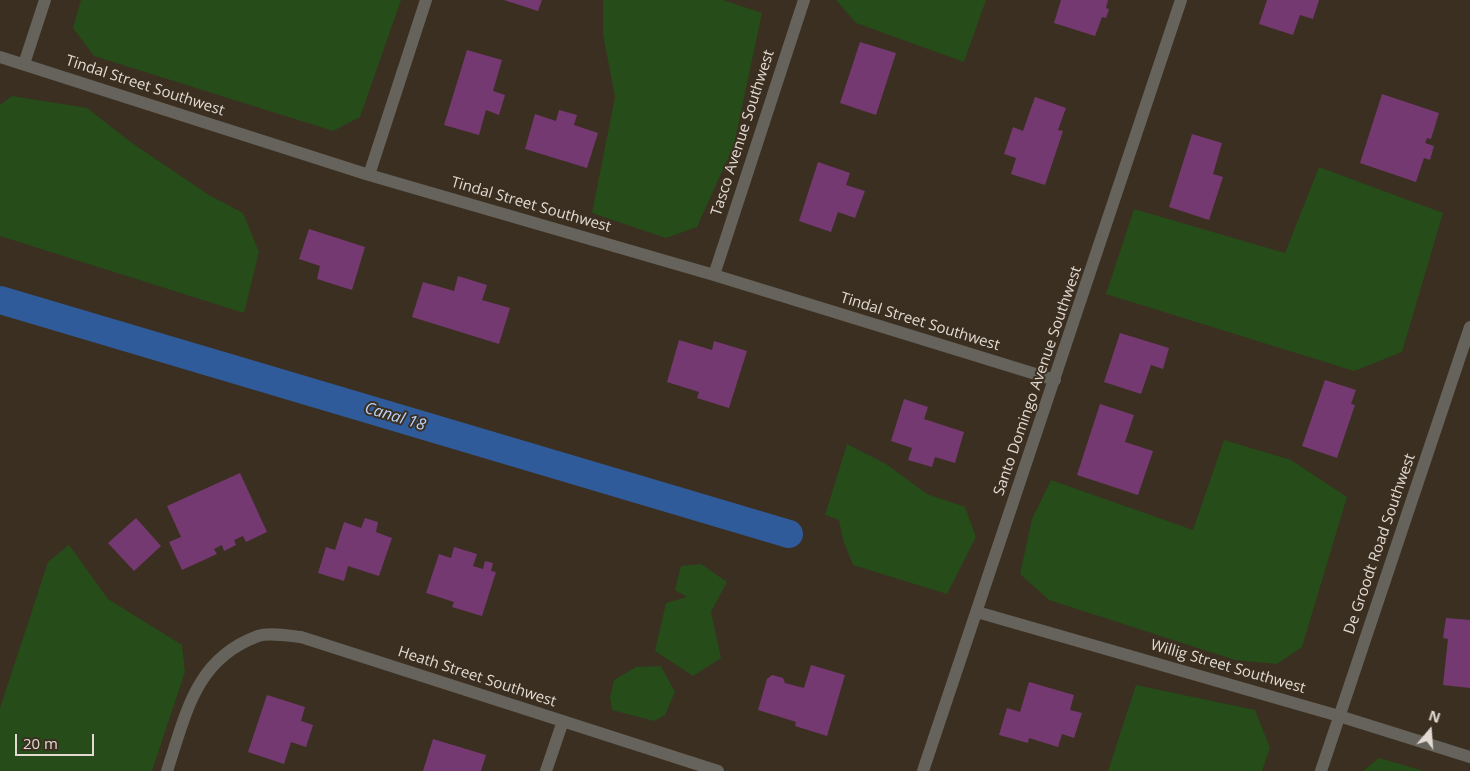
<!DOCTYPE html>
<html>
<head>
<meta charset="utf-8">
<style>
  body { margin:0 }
  #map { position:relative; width:1470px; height:771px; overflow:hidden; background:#3b2f21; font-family:"Open Sans",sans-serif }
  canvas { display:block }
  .north { position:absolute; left:1405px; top:706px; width:50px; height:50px; -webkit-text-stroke:4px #3b2f21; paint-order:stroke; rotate:18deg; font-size:14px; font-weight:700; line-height:20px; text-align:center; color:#e2dad2 }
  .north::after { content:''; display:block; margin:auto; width:18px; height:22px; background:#e2dad2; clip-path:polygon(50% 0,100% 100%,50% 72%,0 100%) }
  .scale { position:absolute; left:15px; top:734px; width:79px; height:22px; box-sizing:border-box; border:2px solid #e2dad2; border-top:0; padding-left:6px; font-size:15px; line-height:18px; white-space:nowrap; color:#e2dad2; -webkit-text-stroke:4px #3b2f21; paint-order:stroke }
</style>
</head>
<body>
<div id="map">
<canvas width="1470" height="771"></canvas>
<div class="north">N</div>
<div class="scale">20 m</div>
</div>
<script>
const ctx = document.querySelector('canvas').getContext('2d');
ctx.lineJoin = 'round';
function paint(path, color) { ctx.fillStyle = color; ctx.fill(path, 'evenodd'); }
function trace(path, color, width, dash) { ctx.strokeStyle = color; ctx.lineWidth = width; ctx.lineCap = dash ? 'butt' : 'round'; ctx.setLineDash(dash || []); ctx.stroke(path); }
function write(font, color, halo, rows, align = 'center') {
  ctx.font = font + ' "Open Sans",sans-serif'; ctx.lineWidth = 4; ctx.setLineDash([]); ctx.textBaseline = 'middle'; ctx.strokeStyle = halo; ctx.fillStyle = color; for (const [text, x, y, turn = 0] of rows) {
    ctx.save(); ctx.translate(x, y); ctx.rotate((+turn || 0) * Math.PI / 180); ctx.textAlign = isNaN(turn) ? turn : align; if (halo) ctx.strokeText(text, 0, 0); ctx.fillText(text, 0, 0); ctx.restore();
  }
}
paint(new Path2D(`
  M81 0H401L360 117 333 131 94 56 73 28Z
  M603 0H723L762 13 734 145 697 227 666 238 592 213 615 97 603 34Z
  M836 0H986L964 62 856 23Z
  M12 96 87 108 132 143 209 195 243 213 259 252 244 313 0 236V105Z
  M1319 167 1443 213 1402 352 1354 371 1106 294 1134 209 1285 253Z
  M1224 440 1291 460 1347 497 1302 647 1277 664 1235 660 1049 600 1020 574 1032 519 1051 480 1193 530Z
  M847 444 886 464 927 494 965 507 976 537 947 594 853 565 843 540 839 520 825 515Z
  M69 545 108 599 182 645 185 672 152 771H0V708L48 562Z
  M701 564 727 582 711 612 721 658 693 676 655 651 666 603 687 597 675 590 681 566Z
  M661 666 675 692 665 715 654 721 612 710 610 697 614 680 636 667Z
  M1136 685 1255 710 1270 748 1262 771H1108Z
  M1379 758 1424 771H1363Z`), '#254c19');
trace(new Path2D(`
  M0 300 789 534`), '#305b9a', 28);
paint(new Path2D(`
  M504 0H542L538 11Z
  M1061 0H1108L1106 8 1109 9 1106 18 1102 17 1095 36 1054 23Z
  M1267 0H1319L1313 19 1300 15 1293 35 1259 24Z
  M860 42 896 53 876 115 840 103Z
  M467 50 502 60 493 91 505 95 499 115 486 110 479 135 444 125Z
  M1382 94 1439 113 1431 139 1427 138 1425 143 1434 146 1430 160 1424 158 1416 182 1360 163Z
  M1035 97 1066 108 1058 130 1063 131 1045 185 1011 174 1016 158 1004 154 1013 127 1023 131Z
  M559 110 577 115 574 125 598 133 587 168 525 149 535 114 556 121Z
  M1192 134 1222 143 1213 174 1223 177 1209 220 1169 207Z
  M818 162 850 173 846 185 865 191 855 218 838 212 831 232 799 221Z
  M309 229 365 247 352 290 317 279 320 266 299 259Z
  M458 276 487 285 482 300 510 308 499 344 412 317 423 282 454 291Z
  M1120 333 1169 348 1163 369 1151 365 1141 394 1104 382Z
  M679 340 712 350 714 341 747 351 729 408 697 398 699 392 667 382Z
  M1325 380 1356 390 1351 404 1355 405 1337 458 1302 446Z
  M904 399 928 407 924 419 964 432 955 463 935 457 932 467 908 460 912 448 891 441Z
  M1100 404 1134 415 1125 442 1153 451 1138 495 1077 475Z
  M240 473 267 532 246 542 243 536 234 540 236 545 224 551 222 545 214 549 217 554 182 570 169 542 181 537 167 506Z
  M136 518 161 546 134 571 108 543Z
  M365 518 378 522 376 532 392 538 379 576 348 566 344 581 318 573 326 547 335 550 344 522 361 528Z
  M454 547 477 554 473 566 483 569 485 561 493 563 491 571 496 572 482 616 452 607 454 602 426 593 439 554 451 558Z
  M1446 618 1470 620V688L1443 685 1448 639 1443 638Z
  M811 665 845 675 827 736 795 726 796 722 758 710 767 679 772 675 783 678 785 683 804 688Z
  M1029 682 1074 695 1070 710 1082 713 1074 738 1062 734 1058 747 1029 738 1028 743 999 735 1007 708 1020 712Z
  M267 695 305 707 301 721 313 725 306 747 291 742 284 764 248 752Z
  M433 739 486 755 481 771H423Z`), '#753972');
trace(new Path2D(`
  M0 57 369 175 714 275 1055 380
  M24 64 45 0
  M369 175 426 0
  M714 275 804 0
  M977 612 1339 716 1470 757
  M167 771C186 714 195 659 258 636 269 632 289 636 301 637L718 771
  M546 771 563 721
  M923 771 1181 0
  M1321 771 1470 327`), '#65635b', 12);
write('15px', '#e2dad2', '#3b2f21', [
  ["Tindal Street Southwest",145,86,18],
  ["Tasco Avenue Southwest",743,133,-72],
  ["Tindal Street Southwest",531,205,16],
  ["Tindal Street Southwest",920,322,17],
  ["Santo Domingo Avenue Southwest",1038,381,-71],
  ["De Groodt Road Southwest",1380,544,-71],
  ["Willig Street Southwest",1228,667,16],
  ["Heath Street Southwest",477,677,18]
]);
write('italic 16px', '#bbd4f9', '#3b2f21', [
  ["Canal 18",395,417,17]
]);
</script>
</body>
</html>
